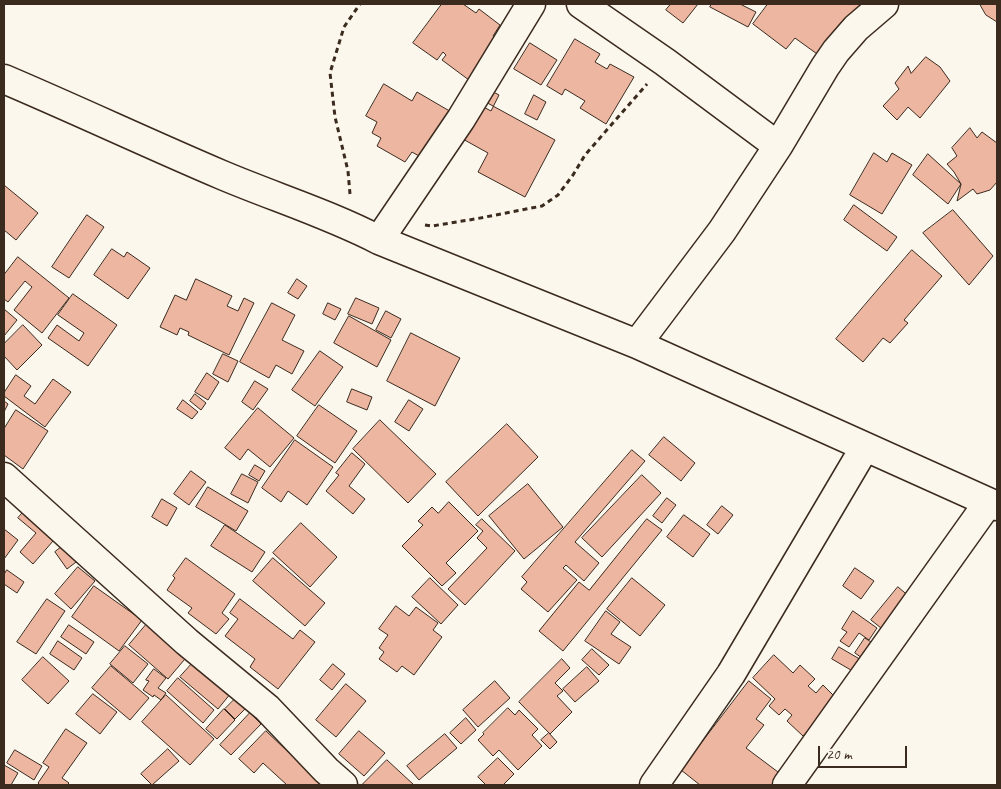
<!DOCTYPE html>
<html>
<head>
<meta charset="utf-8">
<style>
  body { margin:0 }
  #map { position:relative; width:1001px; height:789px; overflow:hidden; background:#fbf7ec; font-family:Caveat,sans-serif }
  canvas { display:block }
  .frame { position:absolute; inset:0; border:5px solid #3b2a1e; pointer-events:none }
  .scale { position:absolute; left:818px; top:746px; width:89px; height:22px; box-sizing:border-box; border:2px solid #3b2a1e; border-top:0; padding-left:6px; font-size:15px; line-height:18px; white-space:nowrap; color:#3b2a1e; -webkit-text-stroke:4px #fbf7ec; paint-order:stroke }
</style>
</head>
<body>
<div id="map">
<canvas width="1001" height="789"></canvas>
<div class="frame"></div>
<div class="scale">20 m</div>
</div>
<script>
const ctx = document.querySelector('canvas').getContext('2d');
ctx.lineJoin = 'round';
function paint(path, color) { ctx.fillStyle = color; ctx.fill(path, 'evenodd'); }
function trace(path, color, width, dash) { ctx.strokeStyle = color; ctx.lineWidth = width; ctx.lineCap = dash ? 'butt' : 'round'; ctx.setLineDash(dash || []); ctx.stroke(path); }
const building = new Path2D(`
  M442 4H463L476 13 479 9 500 25 493 36 502 44 473 83 442 60 446 55 443 52 437 60 413 43Z
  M671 4H698L683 23 666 10Z
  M712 4H740L756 12 748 27 710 7Z
  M768 4H865L824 59 795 38 786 49 753 24Z
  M980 4H997V22L986 15Z
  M575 39 600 54 595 62 607 69 610 64 634 77 606 124 580 108 585 101 565 89 562 95 547 86Z
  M530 43 557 60 541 85 514 69Z
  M926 57 940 67 950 81 920 118 908 107 897 120 883 106 899 89 895 83 908 66 911 73Z
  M384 84 412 101 417 92 453 113 426 160 412 152 405 162 377 146 381 138 372 133 377 122 366 116Z
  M484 87 499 95 491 111 476 103Z
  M534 95 546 102 537 120 525 114Z
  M482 100 555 140 525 197 478 172 488 153 461 138Z
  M970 128 977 138 982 132 997 143V182L990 190 977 194 973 189 957 201 961 184 954 172 947 164 957 156 952 148Z
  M874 153 887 162 892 153 912 165 882 214 850 195Z
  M928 154 961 184 948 204 913 175Z
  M4 185 38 213 16 240 4 230Z
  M854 205 897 237 887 251 844 220Z
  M953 210 993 256 969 285 923 233Z
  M87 215 104 227 69 278 52 267Z
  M112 249 124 257 127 252 150 268 128 299 94 275Z
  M912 250 942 276 904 320 908 323 890 343 883 338 863 362 836 339Z
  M18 257 69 298 42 333 14 310 32 287 25 281 8 302 4 299V275Z
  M196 279 232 296 227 306 238 311 244 298 254 303 229 355 188 335 189 332 180 328 177 335 160 327 175 295 186 300Z
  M297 279 307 286 298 299 288 293Z
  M73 294 117 325 88 366 48 338 57 325 79 341 84 333 58 315Z
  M356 298 379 308 372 324 348 314Z
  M272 303 295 315 282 340 304 351 292 374 276 365 269 378 240 362Z
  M328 303 341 309 335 320 323 314Z
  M4 309 17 320 4 336Z
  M386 311 401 319 391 338 376 330Z
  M349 316 391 340 377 367 334 343Z
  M23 325 42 345 17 370 4 356V344Z
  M411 333 460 358 435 406 387 381Z
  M320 351 343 367 315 406 292 390Z
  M223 354 238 361 228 382 213 374Z
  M207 373 219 382 208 400 195 392Z
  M16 375 31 386 24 396 35 404 53 379 71 392 45 427 4 396V393Z
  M255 381 268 389 253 410 242 402Z
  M352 389 372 397 367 410 347 402Z
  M195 394 206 403 201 410 190 401Z
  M183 400 198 412 192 419 177 409Z
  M409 400 423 409 409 431 395 422Z
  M4 401 8 404 4 412Z
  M319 405 357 431 335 463 297 436Z
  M258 408 294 438 270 467 248 449 240 460 225 448Z
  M16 410 48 431 23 469 4 455V429Z
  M380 420 436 474 408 503 353 449Z
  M507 424 538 457 478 516 446 482Z
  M664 437 695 463 681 481 649 455Z
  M295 440 333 467 307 505 288 491 281 502 262 488Z
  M632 450 645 461 575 542 599 563 584 581 566 565 563 568 577 580 548 612 521 589 527 582 522 577Z
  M352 453 365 464 349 486 365 499 353 514 326 491 339 475 336 473Z
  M255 465 265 471 259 481 249 475Z
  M191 471 206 482 189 505 174 494Z
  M242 474 258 482 248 503 231 494Z
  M642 475 661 493 602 557 582 538Z
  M528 484 563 527 524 559 489 516Z
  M208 487 248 511 236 531 196 507Z
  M667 498 676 505 662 523 653 516Z
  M162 499 177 508 167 526 152 517Z
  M449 502 478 531 446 563 456 573 442 586 402 546 423 525 418 521 432 507 438 513Z
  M30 505 60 533 33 564 20 552 36 533 18 518Z
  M722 506 733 515 718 534 707 525Z
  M684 515 710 534 693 557 667 537Z
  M482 519 515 551 465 605 448 589 487 548 477 538 483 531 476 525Z
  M647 519 662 530 563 651 539 631 579 582 589 590Z
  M301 523 337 557 310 587 273 553Z
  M225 525 265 552 252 572 211 546Z
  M4 529 18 540 4 559Z
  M68 542 80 559 67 569 55 552Z
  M186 558 235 594 222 613 229 619 216 634 188 613 192 608 167 590 175 578 173 576Z
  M273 558 325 603 305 626 253 581Z
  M78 567 95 581 71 609 55 594Z
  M855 568 874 581 861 599 843 586Z
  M7 570 24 582 17 593 4 584V575Z
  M430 578 458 605 441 624 412 597Z
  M632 578 665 605 640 636 607 609Z
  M94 586 142 620 119 651 72 617Z
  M898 587 917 603 891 636 871 620Z
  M47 599 65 611 36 654 17 642Z
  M240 599 293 639 300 630 315 642 278 689 250 667 255 659 225 636 238 619 230 613Z
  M396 606 409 616 416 607 438 623 433 630 442 637 414 675 402 666 397 672 379 659 384 652 379 648 388 635 379 629Z
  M606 611 620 622 611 634 631 647 619 664 585 641Z
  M853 611 877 628 869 640 859 633 849 647 840 641 847 632 842 629Z
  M151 619 190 653 168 679 129 645Z
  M69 625 94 642 86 654 61 637Z
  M865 638 880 648 869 663 855 653Z
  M58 641 82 658 74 670 50 654Z
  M125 646 148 664 133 683 110 664Z
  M839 647 863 661 856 673 832 659Z
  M592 649 609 665 599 675 582 660Z
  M774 655 793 673 800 665 815 679 808 686 816 693 823 685 837 699 803 736 787 721 792 715 785 709 779 715 769 706 775 699 753 678Z
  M43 657 69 681 48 704 22 680Z
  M198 657 235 688 218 709 180 677Z
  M562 659 570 668 555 683 563 691 557 696 572 712 550 734 519 702Z
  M333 664 345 674 332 690 320 680Z
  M111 666 149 698 130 720 92 688Z
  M587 667 599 681 575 702 563 689Z
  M154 669 166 678 158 688 166 693 161 700 154 695 153 697 143 690 149 681 146 680Z
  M178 678 214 710 203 723 167 691Z
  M495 681 510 698 478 727 463 710Z
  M749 681 771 699 756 719 764 725 746 748 782 775 774 785H700L681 770Z
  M346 684 366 701 336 737 316 720Z
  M93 694 117 712 100 734 76 714Z
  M240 694 250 704 235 719 225 709Z
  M166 695 214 739 190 765 142 722Z
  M508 708 515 715 519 710 538 729 532 735 542 746 518 770 499 750 493 756 478 740 484 734 483 733Z
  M224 709 235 720 217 739 206 729Z
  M250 713 261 724 231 755 220 745Z
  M466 718 476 730 461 744 450 733Z
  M66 729 87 743 62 778 69 783 67 785H40L38 783 49 767 43 763Z
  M266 731 323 785H287L263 763 254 773 239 759Z
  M359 731 385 753 364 776 339 754Z
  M549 733 557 742 550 749 541 740Z
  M445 734 457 748 419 780 407 766Z
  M168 749 179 761 152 785 141 774Z
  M15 750 42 766 34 780 7 763Z
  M498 758 514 774 503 785H486L478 777Z
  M387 760 414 785H362Z
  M4 765 18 773 11 785H4Z`);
paint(building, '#edb6a1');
trace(building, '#3b2a1e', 1);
const minor = new Path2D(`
  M581 4 665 62 778 146
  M4 79C77 110 149 144 222 175 274 197 329 214 379 240L637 344 997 506
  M379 240 461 119 531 4
  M637 344 722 231 778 146 825 67 836 51 856 28 884 4
  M4 477 187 642 267 708 326 770 343 785
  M654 785 731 674 865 447
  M787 785 988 503`);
trace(minor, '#3b2a1e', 31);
trace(new Path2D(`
  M350 194 348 171 335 117 330 73 344 27 360 4
  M425 225 432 226 475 219 542 206 558 195 573 175 585 155 647 84`), '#3b2a1e', 3, [5, 4]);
trace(minor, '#fbf7ec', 28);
</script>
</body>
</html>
